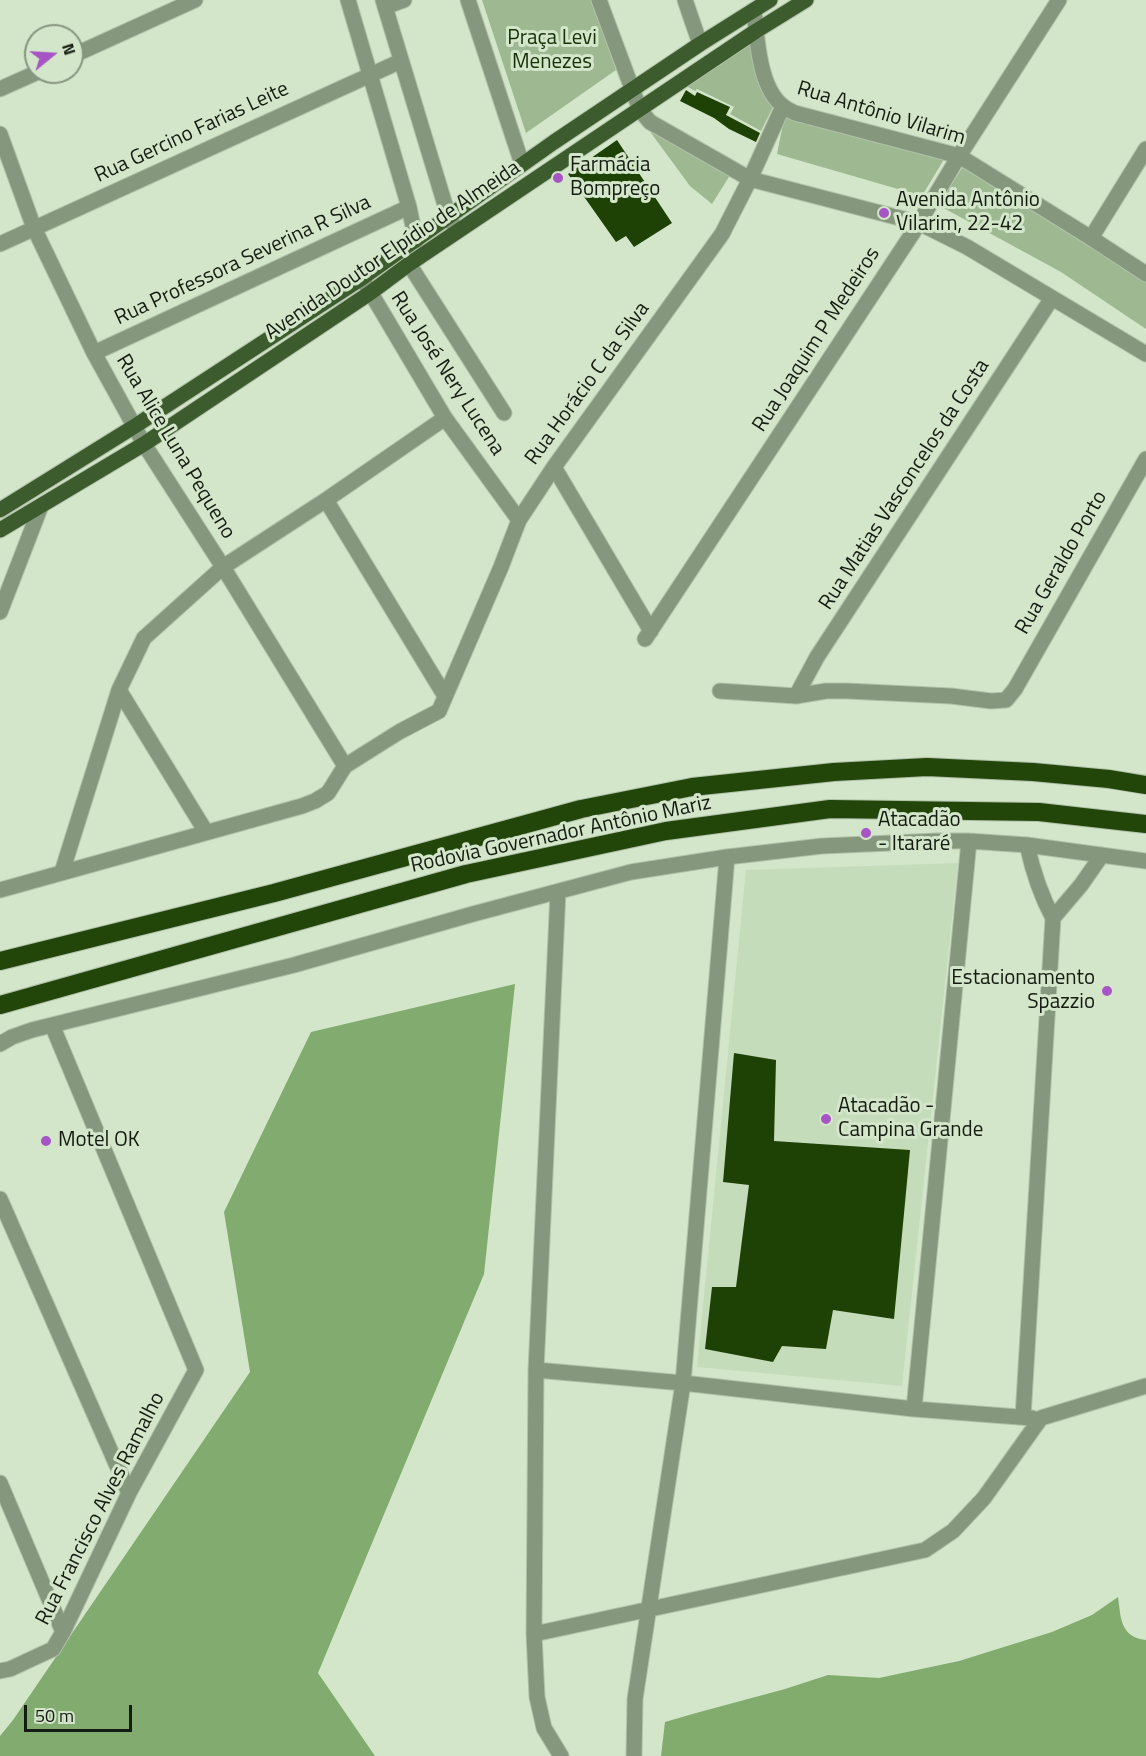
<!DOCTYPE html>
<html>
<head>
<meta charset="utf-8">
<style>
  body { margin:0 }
  #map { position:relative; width:1146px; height:1756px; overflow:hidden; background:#d3e6ca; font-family:"Titillium Web",sans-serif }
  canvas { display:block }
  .north { position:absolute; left:24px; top:24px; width:60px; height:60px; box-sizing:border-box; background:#d3e6ca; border:2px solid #879580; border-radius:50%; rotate:72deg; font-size:16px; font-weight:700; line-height:24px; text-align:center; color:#141b11 }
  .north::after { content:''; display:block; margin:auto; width:21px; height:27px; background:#a755c5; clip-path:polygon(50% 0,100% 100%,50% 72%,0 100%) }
  .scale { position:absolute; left:24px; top:1705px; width:108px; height:27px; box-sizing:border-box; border:3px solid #141b11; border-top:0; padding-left:8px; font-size:18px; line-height:21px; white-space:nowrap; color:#141b11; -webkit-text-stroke:4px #d3e6ca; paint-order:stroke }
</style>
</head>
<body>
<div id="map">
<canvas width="1146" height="1756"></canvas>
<div class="north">N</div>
<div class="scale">50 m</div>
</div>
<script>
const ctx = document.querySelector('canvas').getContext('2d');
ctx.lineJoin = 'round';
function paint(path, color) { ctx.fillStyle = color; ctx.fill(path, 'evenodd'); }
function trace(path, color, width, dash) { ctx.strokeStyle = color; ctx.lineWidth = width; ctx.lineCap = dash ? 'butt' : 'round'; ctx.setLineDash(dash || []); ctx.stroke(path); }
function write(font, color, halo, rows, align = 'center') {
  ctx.font = font + ' "Titillium Web",sans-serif'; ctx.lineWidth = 6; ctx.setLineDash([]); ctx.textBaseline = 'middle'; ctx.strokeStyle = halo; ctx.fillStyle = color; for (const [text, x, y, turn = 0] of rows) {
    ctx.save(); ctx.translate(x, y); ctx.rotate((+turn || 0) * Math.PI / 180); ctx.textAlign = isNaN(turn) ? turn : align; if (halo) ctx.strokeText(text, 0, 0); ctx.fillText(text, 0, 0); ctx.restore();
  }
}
paint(new Path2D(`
  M958 863 902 1386 697 1367 746 870Z`), '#c5dcba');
paint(new Path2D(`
  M482 0H592L616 70 526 133Z
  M754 36 774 105 761 131 730 114 734 107 697 89 695 91 683 84Z
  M785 114 946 156 922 196 777 154Z
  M654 126 732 172 712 204 690 186 651 133Z
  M964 165 1146 281V329L1061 272 938 205Z`), '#9eb992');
paint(new Path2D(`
  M515 984 484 1274 318 1673 375 1756H0V1736L13 1720 250 1372 224 1212 311 1032Z`), '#82ab6f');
paint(new Path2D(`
  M1118 1597C1121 1618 1120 1637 1146 1640V1756H661L665 1722 696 1713 785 1689 828 1675 879 1678 959 1661 1052 1632 1092 1615Z`), '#82ab6e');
paint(new Path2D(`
  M686 90 695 96 697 92 730 107 726 115 760 133 756 142 729 129 714 118 680 101Z
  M617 140 672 223 634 247 626 236 616 242 568 174Z
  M734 1053 776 1060 774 1141 910 1150 894 1319 833 1310 826 1349 782 1346 773 1362 705 1349 712 1287H736L749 1185 723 1182Z`), '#1e4205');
const minor = new Path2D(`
  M348 0 409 207 416 241
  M383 0 449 218 454 226
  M468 0 522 164
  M599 0 640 110 650 122 750 179 919 223 967 247 1146 354
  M685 0 700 44
  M385 7 404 0
  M754 10C757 38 759 88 783 106 786 109 791 111 795 113L959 156 1091 238 1146 274
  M72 56 195 0
  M0 89 38 72
  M0 134 34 228 94 353 144 444 223 567 345 766
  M1091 238 1146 149
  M0 244 401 61
  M409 264 504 413
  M362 278 445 418 519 520
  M94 353 409 207
  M554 467 651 631
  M326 500 445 696
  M0 612 41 506
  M645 639 914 231 959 156 1059 0
  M119 690 206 832
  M720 691 796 696 826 691H847L951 696 991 701 1006 700 1015 689 1146 459
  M796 696 817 657 1052 298
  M62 872 119 690 144 638 223 567 326 500 445 418
  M0 890 302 806 315 801 328 793 345 766 399 732 439 711 501 567 519 520 554 467 722 234 750 179 783 106
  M558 892 536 1370 534 1634 537 1697 544 1728 561 1756
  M1053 918 1081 885 1102 855
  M0 1044 12 1037 32 1030 294 965 473 914 631 872 727 857 822 846 937 841H969L1027 845 1146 861
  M0 1199 129 1493
  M536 1370 683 1383 914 1409 1032 1418
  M914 1409 969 841
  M1023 1417 1053 918C1040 894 1033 872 1027 845
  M0 1483 63 1632
  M534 1634 925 1550 953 1531 984 1498 1041 1418 1146 1386
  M0 1671 10 1669 53 1649 63 1632 129 1493 196 1370 52 1025
  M634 1756 635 1699 683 1383 727 857`);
const major = new Path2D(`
  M0 510 135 426 362 278 554 142 700 44 770 0
  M0 530 144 444 370 293 409 264 756 31 806 0`);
const highway = new Path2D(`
  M0 961 274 893 581 809 692 787 834 772 927 767 1033 772 1109 779 1146 785
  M0 1005 466 874 666 831 830 809 1039 812 1146 824`);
trace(minor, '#b1c1a9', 17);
trace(major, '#b1c1a9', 17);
trace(highway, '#b1c1a9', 20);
trace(minor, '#85987e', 15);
trace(major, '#3c5c2d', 15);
trace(highway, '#22460a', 18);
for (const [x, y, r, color] of [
  [558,178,6,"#a755c5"],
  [884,213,6,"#a755c5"],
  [866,833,6,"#a755c5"],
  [1107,991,6,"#a755c5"],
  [826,1119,6,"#a755c5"],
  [46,1141,6,"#a755c5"]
]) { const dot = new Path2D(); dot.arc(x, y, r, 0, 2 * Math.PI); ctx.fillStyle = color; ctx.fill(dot); trace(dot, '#d3e6ca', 2); }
write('21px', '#163106', '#d3e6ca', [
  ["Praça Levi",552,39],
  ["Menezes",552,63]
]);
write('21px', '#141b11', '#d3e6ca', [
  ["Rua Antônio Vilarim",881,114,17],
  ["Rua Gercino Farias Leite",192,133,-25],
  ["Avenida Doutor Elpídio de Almeida",393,251,-34],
  ["Rua Professora Severina R Silva",243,261,-25],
  ["Rua Joaquim P Medeiros",817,340,-57],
  ["Rua José Nery Lucena",447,374,57],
  ["Rua Horácio C da Silva",588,384,-54],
  ["Rua Alice Luna Pequeno",175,447,59],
  ["Rua Matias Vasconcelos da Costa",905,485,-57],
  ["Rua Geraldo Porto",1062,563,-60],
  ["Rodovia Governador Antônio Mariz",561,835,-12],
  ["Rua Francisco Alves Ramalho",101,1509,-63]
]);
write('21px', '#141b11', '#d3e6ca', [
  ["Farmácia",570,166],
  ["Bompreço",570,190],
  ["Avenida Antônio",896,201],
  ["Vilarim, 22-42",896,225],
  ["Atacadão",878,821],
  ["- Itararé",878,845],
  ["Estacionamento",1095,979,"right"],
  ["Spazzio",1095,1003,"right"],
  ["Atacadão -",838,1107],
  ["Campina Grande",838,1131],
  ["Motel OK",58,1141]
], 'left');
</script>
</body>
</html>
